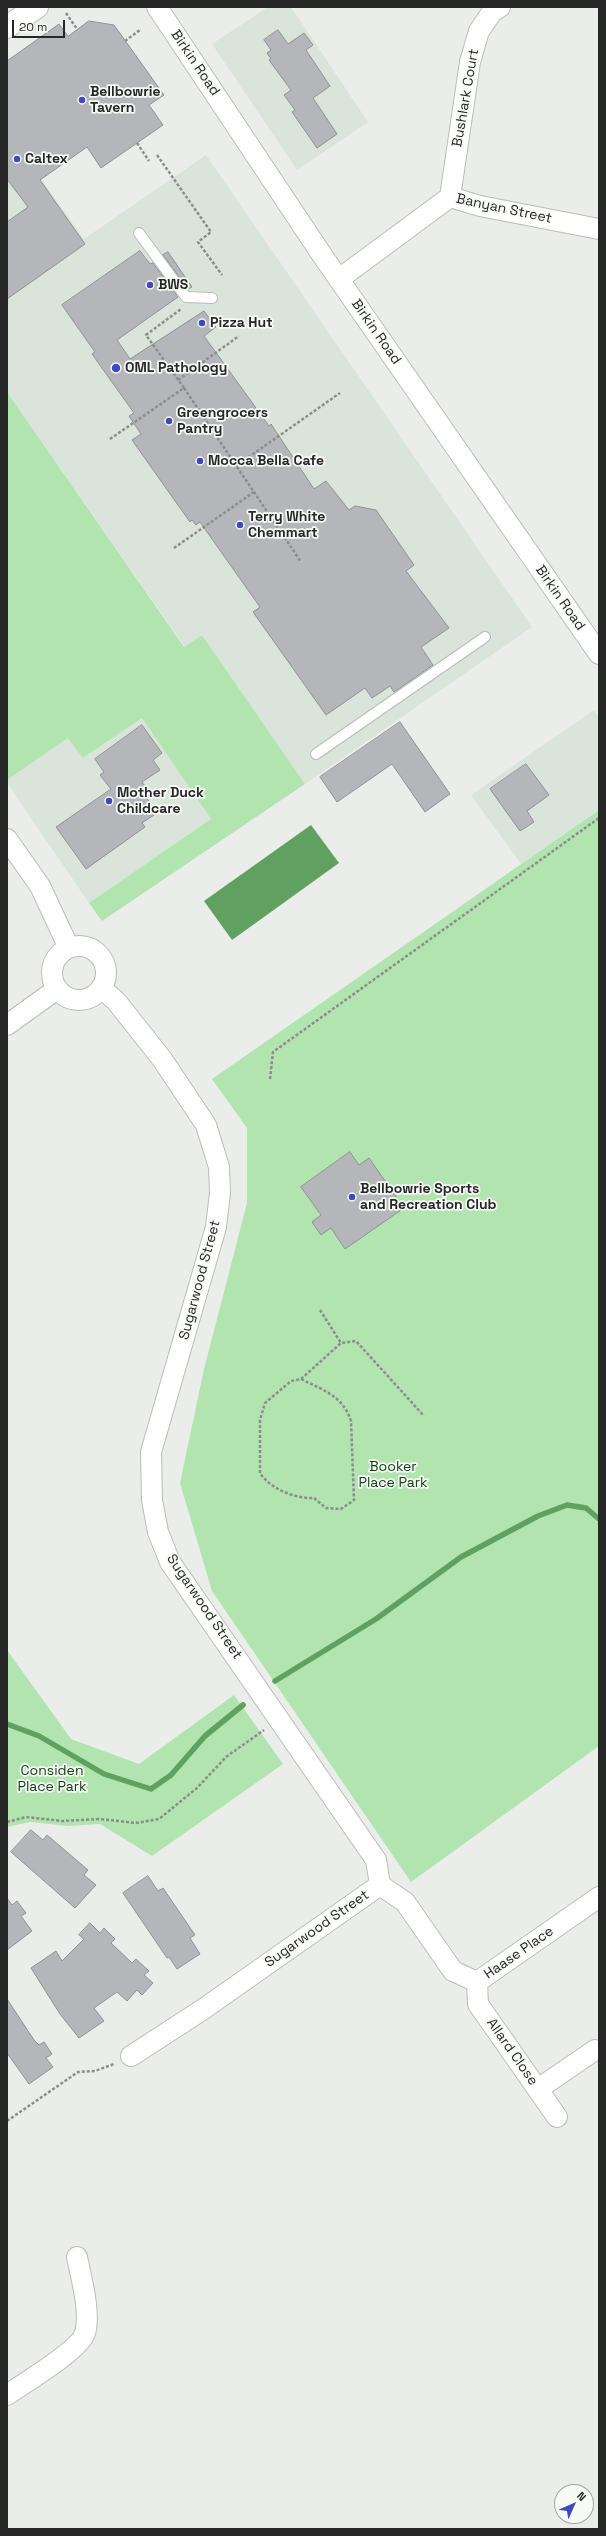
<!DOCTYPE html>
<html>
<head>
<meta charset="utf-8">
<style>
  body { margin:0 }
  #map { position:relative; width:606px; height:2536px; overflow:hidden; background:#eaedea; font-family:"Space Grotesk",sans-serif }
  canvas { display:block }
  .frame { position:absolute; inset:0; border:8px solid #262726; pointer-events:none }
  .north { position:absolute; left:554px; top:2484px; width:40px; height:40px; box-sizing:border-box; background:#f7faf7; border:1px solid #a3a6a3; border-radius:50%; rotate:45deg; font-size:11px; font-weight:700; line-height:16px; text-align:center; color:#262726 }
  .north::after { content:''; display:block; margin:auto; width:14px; height:18px; background:#4348bd; clip-path:polygon(50% 0,100% 100%,50% 72%,0 100%) }
  .scale { position:absolute; left:12px; top:20px; width:53px; height:18px; box-sizing:border-box; border:2px solid #262726; border-top:0; padding-left:5px; font-size:12px; line-height:14px; white-space:nowrap; color:#262726; -webkit-text-stroke:3px #f7faf7; paint-order:stroke }
</style>
</head>
<body>
<div id="map">
<canvas width="606" height="2536"></canvas>
<div class="frame"></div>
<div class="north">N</div>
<div class="scale">20 m</div>
</div>
<script>
const ctx = document.querySelector('canvas').getContext('2d');
ctx.lineJoin = 'round';
function paint(path, color) { ctx.fillStyle = color; ctx.fill(path, 'evenodd'); }
function trace(path, color, width, dash) { ctx.strokeStyle = color; ctx.lineWidth = width; ctx.lineCap = dash ? 'butt' : 'round'; ctx.setLineDash(dash || []); ctx.stroke(path); }
function write(font, color, halo, rows, align = 'center') {
  ctx.font = font + ' "Space Grotesk",sans-serif'; ctx.lineWidth = 3.5; ctx.setLineDash([]); ctx.textBaseline = 'middle'; ctx.strokeStyle = halo; ctx.fillStyle = color; for (const [text, x, y, turn = 0] of rows) {
    ctx.save(); ctx.translate(x, y); ctx.rotate((+turn || 0) * Math.PI / 180); ctx.textAlign = isNaN(turn) ? turn : align; if (halo) ctx.strokeText(text, 0, 0); ctx.fillText(text, 0, 0); ctx.restore();
  }
}
paint(new Path2D(`
  M268 7H291L368 122 297 170 212 44Z
  M7 131 84 239 206 155 532 627 305 784 202 635 185 647 7 392Z
  M594 710 599 717V810L521 864 471 795Z
  M142 718 211 819 89 903 7 783V780L69 737 83 758Z`), '#dbe4db');
paint(new Path2D(`
  M7 392 184 647 202 635 305 784 102 921 89 903 211 819 142 718 83 758 68 738 7 780Z
  M599 810V1746L411 1882 212 1591 180 1483 204 1369 247 1203V1128L212 1079Z
  M7 1650 71 1739 139 1764 234 1695 283 1764 152 1856 100 1824 68 1826 30 1822 7 1827Z`), '#b2e4b0');
paint(new Path2D(`
  M311 825 339 863 232 940 204 901Z`), '#60a060');
trace(new Path2D(`
  M275 1681 376 1619 461 1557 538 1516 567 1505 586 1508 599 1519
  M7 1724 39 1736 104 1774 151 1789 171 1775 205 1736 243 1705`), '#60a060', 5.5);
const building = new Path2D(`
  M89 21 114 25 164 95 149 105 163 125 101 168 87 147 40 180 85 244 7 299V222L28 207 7 179V61L59 24 68 36Z
  M278 30 288 44 304 33 313 45 306 50 330 86 313 98 337 134 317 148 292 112 295 110 284 95 291 90 269 60 271 59 267 53 271 50 264 40Z
  M140 251 150 264 153 263 178 297 117 340 130 359 204 311 216 327 204 336 269 426 271 424 314 489 326 481 349 510 355 506 376 510 414 565 406 571 449 628 421 647 433 665 394 692 390 686 372 698 365 688 326 715 253 612 260 607 200 522 196 525 192 520 190 522 132 440 141 434 129 416 134 413 92 354 95 352 62 305Z
  M168 252 192 287 188 289 163 255Z
  M400 722 450 794 425 812 392 764 337 802 320 777Z
  M142 725 162 753 153 760 160 770 142 782 151 794 146 797 157 813 142 823 145 827 86 869 56 827 111 789 100 775 104 772 95 759Z
  M526 764 549 795 527 811 534 822 520 831 490 789Z
  M350 1152 359 1165 369 1158 404 1208 345 1249 331 1228 321 1235 312 1222 321 1215 301 1187Z
  M31 1830 43 1840 47 1835 88 1870 84 1875 96 1885 75 1908 11 1852Z
  M148 1876 158 1891 163 1888 195 1935 190 1938 200 1954 177 1969 169 1957 167 1958 123 1893Z
  M7 1898 12 1905 17 1901 26 1913 21 1916 32 1931 7 1950Z
  M90 1923 100 1933 104 1928 115 1939 111 1943 132 1963 136 1959 149 1971 144 1975 153 1983 142 1995 137 1990 127 2001 117 1992 94 2008 104 2021 79 2038 60 2014 31 1968 56 1951 62 1961 84 1939 79 1935Z
  M7 1999 34 2040 39 2045 44 2042 52 2054 46 2058 53 2067 29 2084 7 2053Z`);
paint(building, '#b5b6ba');
trace(building, '#909195', 1);
const lane = new Path2D(`
  M139 233 186 297 212 298
  M316 754 485 637`);
const street = new Path2D(`
  M157 7 322 255 599 654
  M450 197 470 62 479 31 492 12 500 7
  M339 279 450 197 480 206 599 229
  M7 839 40 886 69 948
  M52 973a27 27 0 1 1 54 0a27 27 0 1 1-54 0Z
  M101 988 116 1001 162 1059 206 1125 219 1167 220 1193 216 1227 151 1452 152 1500 158 1532 170 1562 376 1860 380 1885 202 2010 131 2056
  M7 1025 57 989
  M380 1885 405 1902 453 1971 477 1982 599 1897
  M477 1982 478 2004 557 2117
  M538 2089 595 2050
  M7 2395C24 2383 80 2350 85 2333 91 2313 81 2277 77 2257`);
const primary = new Path2D(`
  M7 27 37 7`);
trace(lane, '#b9bdb9', 12);
trace(street, '#b9bdb9', 22);
trace(primary, '#b9bdb9', 24);
trace(new Path2D(`
  M66 13 77 29
  M125 41 140 30
  M137 143 149 161
  M157 155 211 232 198 242 222 275
  M178 380 239 336
  M184 388 301 562
  M110 439 184 388 146 335 181 309
  M236 466 340 393
  M174 548 254 492
  M270 1079 273 1052 599 818
  M320 1310 341 1343
  M301 1379C323 1390 343 1396 351 1421L354 1500 341 1509 326 1508 314 1498C296 1499 270 1489 260 1473V1420L265 1403 291 1381 301 1379 341 1343 356 1341 424 1416
  M7 1822 26 1817 62 1821 100 1819 136 1823 159 1819 197 1788 226 1757 264 1730
  M7 2121 78 2072 95 2071 114 2064`), '#8b8d8b', 2.5, [3, 2]);
trace(lane, '#fff', 10);
trace(street, '#fff', 20);
trace(primary, '#fff', 22);
for (const [x, y, r, color] of [
  [82,100,4,"#4348bd"],
  [17,159,4,"#4348bd"],
  [150,285,4,"#4348bd"],
  [202,323,4,"#4348bd"],
  [116,368,5,"#4348bd"],
  [169,421,4,"#4348bd"],
  [200,461,4,"#4348bd"],
  [240,525,4,"#4348bd"],
  [109,801,4,"#4348bd"],
  [352,1197,4,"#4348bd"]
]) { const dot = new Path2D(); dot.arc(x, y, r, 0, 2 * Math.PI); ctx.fillStyle = color; ctx.fill(dot); trace(dot, '#f7faf7', 1.5); }
write('14px', '#262726', '#f7faf7', [
  ["Birkin Road",195,63,56],
  ["Bushlark Court",466,98,-80],
  ["Banyan Street",504,209,12],
  ["Birkin Road",376,332,55],
  ["Birkin Road",560,598,55],
  ["Sugarwood Street",200,1280,-75],
  ["Sugarwood Street",204,1607,56],
  ["Sugarwood Street",317,1929,-35],
  ["Haase Place",519,1953,-35],
  ["Allard Close",512,2052,55]
]);
write('bold 14px', '#262726', '#f7faf7', [
  ["Bellbowrie",90,92],
  ["Tavern",90,108],
  ["Caltex",25,159],
  ["BWS",158,285],
  ["Pizza Hut",210,323],
  ["OML Pathology",125,368],
  ["Greengrocers",177,413],
  ["Pantry",177,429],
  ["Mocca Bella Cafe",208,461],
  ["Terry White",248,517],
  ["Chemmart",248,533],
  ["Mother Duck",117,793],
  ["Childcare",117,809],
  ["Bellbowrie Sports",360,1189],
  ["and Recreation Club",360,1205]
], 'left');
write('14px', '#134015', '#f7faf7', [
  ["Booker",393,1467],
  ["Place Park",393,1483],
  ["Considen",52,1771],
  ["Place Park",52,1787]
]);
</script>
</body>
</html>
